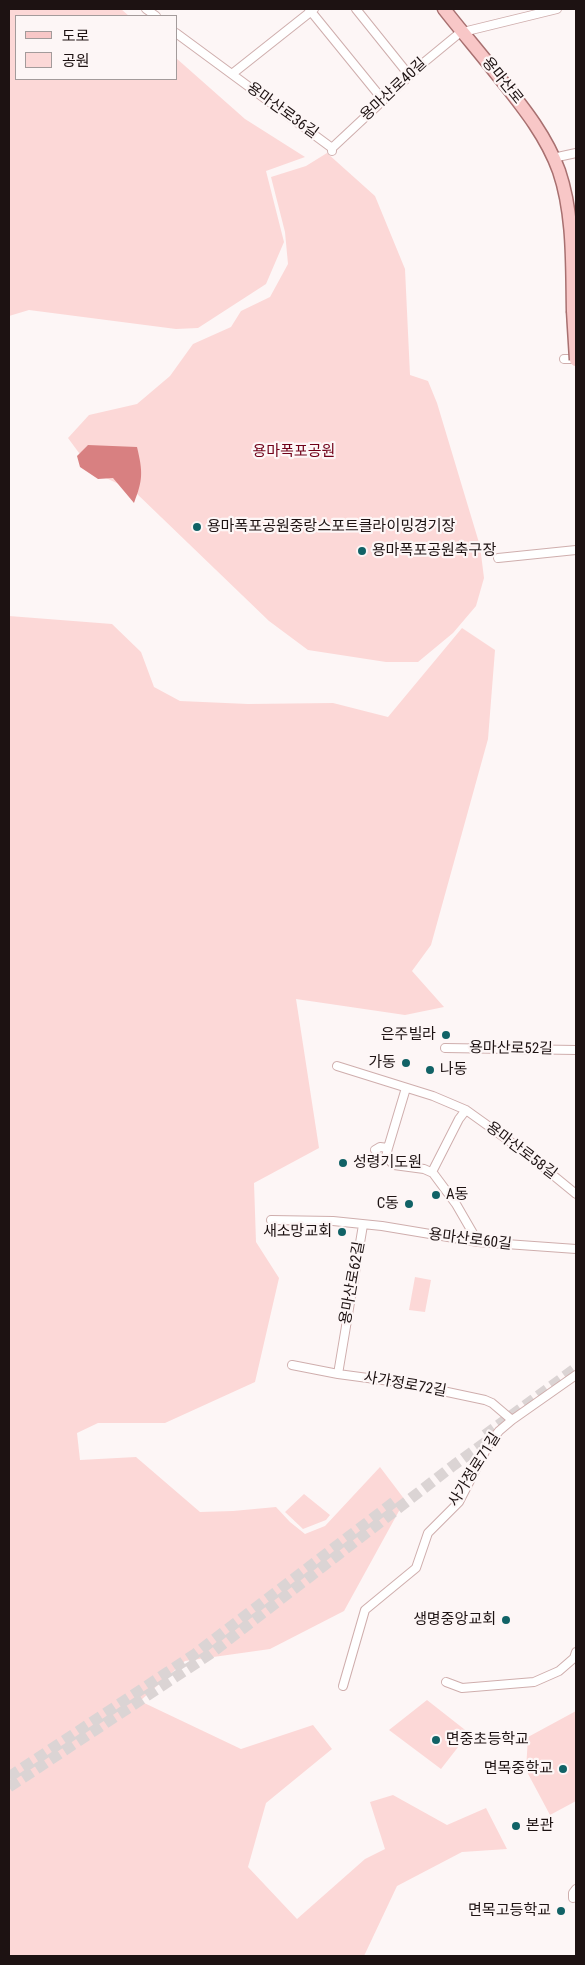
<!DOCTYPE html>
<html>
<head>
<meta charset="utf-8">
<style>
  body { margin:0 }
  #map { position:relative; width:585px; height:1965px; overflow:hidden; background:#fdf6f6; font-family:"Roboto Condensed","Noto Sans KR",sans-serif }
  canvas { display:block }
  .frame { position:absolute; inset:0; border:10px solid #1d1212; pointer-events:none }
  .legend { position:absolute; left:15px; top:15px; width:162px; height:65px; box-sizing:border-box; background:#fdf6f6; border:1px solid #a39b9b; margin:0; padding:6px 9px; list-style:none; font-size:15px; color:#1d1212 }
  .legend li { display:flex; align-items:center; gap:10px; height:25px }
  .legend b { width:25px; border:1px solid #a39b9b }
</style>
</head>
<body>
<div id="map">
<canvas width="585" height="1965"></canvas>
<div class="frame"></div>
<ul class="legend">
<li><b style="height:6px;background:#f8c7c7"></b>도로</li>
<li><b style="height:14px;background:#fcd8d7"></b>공원</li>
</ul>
</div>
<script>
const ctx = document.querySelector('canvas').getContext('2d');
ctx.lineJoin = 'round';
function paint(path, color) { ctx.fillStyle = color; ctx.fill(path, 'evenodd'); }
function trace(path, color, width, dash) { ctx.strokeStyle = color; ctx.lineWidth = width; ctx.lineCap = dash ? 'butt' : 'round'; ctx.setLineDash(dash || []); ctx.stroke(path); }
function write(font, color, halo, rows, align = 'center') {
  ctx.font = font + ' "Roboto Condensed","Noto Sans KR",sans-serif'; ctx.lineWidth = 4.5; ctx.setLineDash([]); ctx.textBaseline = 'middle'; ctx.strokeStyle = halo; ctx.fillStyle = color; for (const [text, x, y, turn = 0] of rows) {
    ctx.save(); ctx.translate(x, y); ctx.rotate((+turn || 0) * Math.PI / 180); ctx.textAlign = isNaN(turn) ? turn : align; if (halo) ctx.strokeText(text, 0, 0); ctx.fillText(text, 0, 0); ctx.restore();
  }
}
paint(new Path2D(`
  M9 9H121L129 16H16V79H176V58L245 119 305 157 266 171 284 242 266 284 198 328 176 329 29 310 9 316Z
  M327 153 375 196 405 269 410 375 428 381 437 403 480 546 484 578 476 606 453 633 418 662H386L308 650 269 621 134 491 93 472 68 438 89 415 137 404 170 376 193 344 231 327 241 311 270 297 288 264 285 232 271 177 306 166Z
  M9 616 112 624 141 652 154 687 180 701 248 704 333 703 388 717 462 628 495 650 488 739 431 945 412 971 444 1007 405 1015 296 999 319 1148 254 1183 256 1242 279 1278 255 1382 165 1423H98L77 1433 80 1460 136 1457 200 1512 233 1511 276 1507 290 1522 305 1534 325 1526 380 1467 405 1500 344 1611 270 1649 185 1661 140 1701 241 1749 313 1725 332 1749 266 1803 248 1867 297 1919 365 1859 385 1849 370 1802 393 1795 447 1825 486 1808 507 1849 462 1852 397 1886 364 1956H9Z
  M415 1277 431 1280 425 1312 409 1310Z
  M304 1494 330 1515 326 1520 303 1529 285 1512Z
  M427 1700 469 1733 441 1769 389 1730Z
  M576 1711V1801L550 1815 526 1770 528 1737Z`), '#fcd8d7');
paint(new Path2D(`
  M88 445 137 447C143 472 143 480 134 503L113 478 98 479 80 467 77 456Z`), '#d88081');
trace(new Path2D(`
  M485 1435 576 1368
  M9 1777 195 1654 394 1502
  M9 1787 210 1654 454 1465 497 1434`), '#dbd4d4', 11, [11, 5.5]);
const minor = new Path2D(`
  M146 9 156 16
  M309 9 383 100
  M356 9 409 75
  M463 32 557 9
  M176 33 332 148
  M232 74 314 9
  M332 151V148L422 64 462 31
  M553 158 576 153
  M564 359H576
  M498 558 576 550
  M445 1048 576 1050
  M337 1066 433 1096 466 1110 526 1153 576 1194
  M388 1148 406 1088
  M375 1150 380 1147 388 1148 386 1157 394 1165 424 1169 433 1173 456 1204 478 1242
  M432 1172 459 1119 466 1110
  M271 1220 333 1221 382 1226 478 1242 576 1249
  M292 1365 338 1374 405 1383 485 1400 492 1403 512 1420
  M338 1374 363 1225
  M446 1682 462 1688 534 1682 559 1671 574 1658 576 1652
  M343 1686 365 1610 416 1568 428 1533 459 1502 489 1444 499 1431 512 1420 576 1375
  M573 1898V1893L576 1889`);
const primary = new Path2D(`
  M444 9C462 32 481 54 499 77 522 106 546 135 559 171 574 215 572 265 573 311`);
trace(minor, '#cfaead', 10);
trace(primary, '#a87070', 15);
trace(minor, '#fff', 8);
trace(primary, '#f8c7c7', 12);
const primaryBridge = new Path2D(`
  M573 311 576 360`);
trace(primaryBridge, '#a87070', 15, []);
trace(primaryBridge, '#f8c7c7', 12);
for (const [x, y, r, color] of [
  [197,527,5,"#116266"],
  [362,551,5,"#116266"],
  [446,1035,5,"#116266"],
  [406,1063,5,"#116266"],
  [430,1070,5,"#116266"],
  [343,1163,5,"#116266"],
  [436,1195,5,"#116266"],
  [409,1204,5,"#116266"],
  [342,1232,5,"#116266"],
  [506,1620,5,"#116266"],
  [436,1740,5,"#116266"],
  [563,1769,5,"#116266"],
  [516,1826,5,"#116266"],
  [561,1911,5,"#116266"]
]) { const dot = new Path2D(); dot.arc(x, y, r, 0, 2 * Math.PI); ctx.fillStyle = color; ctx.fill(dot); trace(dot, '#fdf6f6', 2); }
write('15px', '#1d1212', '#fdf6f6', [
  ["용마산로",502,81,51],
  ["용마산로40길",394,90,-43],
  ["용마산로36길",282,111,36],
  ["용마산로52길",511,1049,1],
  ["용마산로58길",521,1151,37],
  ["용마산로60길",470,1240,7],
  ["용마산로62길",353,1283,-80],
  ["사가정로72길",405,1385,10],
  ["사가정로71길",475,1470,-58]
]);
write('15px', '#6f0018', '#fdf6f6', [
  ["용마폭포공원",294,452]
]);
write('15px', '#1d1212', '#fdf6f6', [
  ["용마폭포공원중랑스포트클라이밍경기장",207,527],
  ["용마폭포공원축구장",372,551],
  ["은주빌라",436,1035,"right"],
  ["가동",396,1063,"right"],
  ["나동",440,1070],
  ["성령기도원",353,1163],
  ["A동",446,1195],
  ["C동",399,1204,"right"],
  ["새소망교회",332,1232,"right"],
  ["생명중앙교회",496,1620,"right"],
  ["면중초등학교",446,1740],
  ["면목중학교",553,1769,"right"],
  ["본관",526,1826],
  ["면목고등학교",551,1911,"right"]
], 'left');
</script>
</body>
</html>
